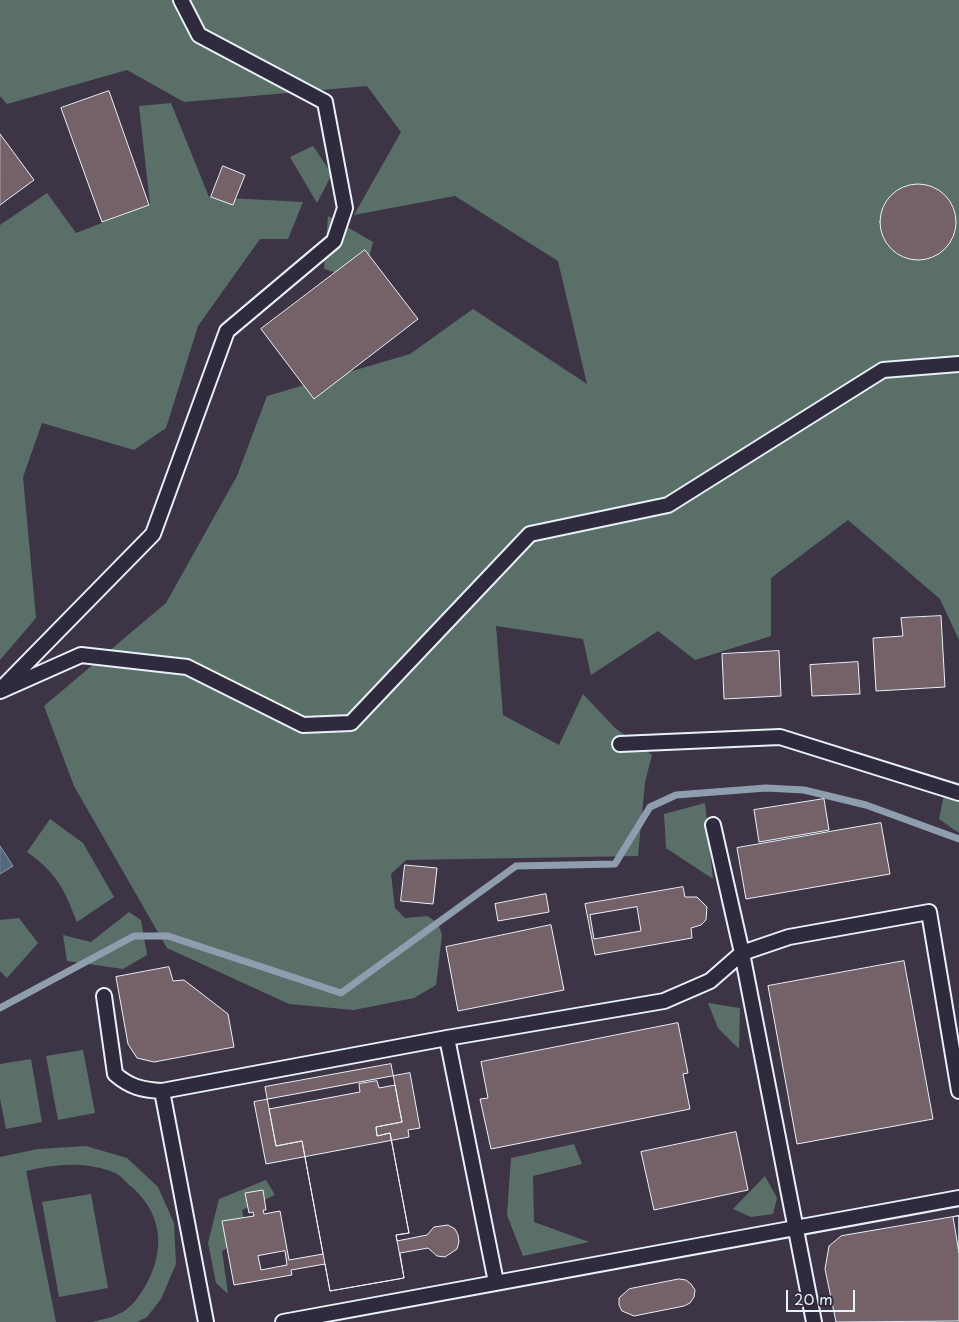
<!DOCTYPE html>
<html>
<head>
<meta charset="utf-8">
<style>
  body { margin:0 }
  #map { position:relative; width:959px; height:1322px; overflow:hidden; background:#3d3546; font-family:"Playpen Sans",sans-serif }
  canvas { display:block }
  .scale { position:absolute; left:786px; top:1290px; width:69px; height:22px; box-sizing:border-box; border:2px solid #e8f1f8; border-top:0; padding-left:6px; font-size:15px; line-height:18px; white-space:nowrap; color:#e8f1f8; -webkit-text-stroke:4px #2f2a3d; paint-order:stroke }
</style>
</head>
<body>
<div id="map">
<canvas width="959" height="1322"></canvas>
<div class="scale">20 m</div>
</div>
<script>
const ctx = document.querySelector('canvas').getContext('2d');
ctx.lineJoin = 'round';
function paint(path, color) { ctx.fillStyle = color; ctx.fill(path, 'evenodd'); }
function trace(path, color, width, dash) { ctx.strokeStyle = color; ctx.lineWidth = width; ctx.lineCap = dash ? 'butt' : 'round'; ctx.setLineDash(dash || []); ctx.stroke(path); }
paint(new Path2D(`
  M0 0H959V640L940 599 848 520 771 578V636L695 660 658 631 591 675 583 639 496 626 503 715 559 745 583 694 615 728 652 755 645 782 638 856 406 860 391 874 395 908 405 918 427 916 438 923 442 935 436 985 414 998 354 1010 289 1004 167 948 74 786 44 706 166 603 237 476 267 396 410 354 473 309 587 384 558 261 455 196 354 215 401 132 367 86 184 102 127 70 7 104 0 96Z
  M171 103 209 197 303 202 288 239H260L198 326 166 428 134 450 42 423 23 477 36 618 0 660V225L47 193 76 233 150 204 139 106Z
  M313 146 332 174 317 203 290 157Z
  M328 216 373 242 363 281 324 269Z
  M947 780 959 783V833L939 819Z
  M705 803 713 879 666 848 664 814Z
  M50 819 83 843 114 897 77 922C64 889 57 873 27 852Z
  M129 912 141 920 147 955 123 969 67 961 63 935 91 942Z
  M19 918 38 943 7 978 0 971V920Z
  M708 1003 740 1008 739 1049 718 1028Z
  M83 1050 95 1113 58 1120 46 1056Z
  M31 1059 42 1122 6 1129 0 1099V1064Z
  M574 1144 582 1164 533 1176 534 1222 589 1242 523 1256 507 1215 511 1158Z
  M86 1146 127 1158 158 1187 174 1223 176 1264 161 1299 147 1317 137 1322H92C104 1319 117 1317 127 1309 135 1303 141 1293 146 1285 165 1250 163 1216 133 1188 127 1184 122 1176 115 1173 87 1161 55 1164 26 1171L56 1322H0V1157L38 1149Z
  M765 1176 777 1198 773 1214 751 1217 733 1209Z
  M266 1180 275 1195 242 1210 248 1236 222 1251 228 1294 216 1283 208 1243 219 1199Z
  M91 1194 108 1288 59 1297 42 1202Z`), '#5b6f69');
const water = new Path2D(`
  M0 846 13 866 0 874Z`);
paint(water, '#53677f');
trace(water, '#8f9eaf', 1);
trace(new Path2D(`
  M0 1008 134 936H168L341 993 516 866 615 864 650 807 676 795 766 788 804 790 866 805 959 839`), '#8f9eaf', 7);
const building = new Path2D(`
  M109 91 149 205 102 222 61 108Z
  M0 134 34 180 0 205Z
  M223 166 245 175 233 205 211 197Z
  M880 222a38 38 0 1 1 76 0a38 38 0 1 1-76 0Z
  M365 250 418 319 314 399 261 329Z
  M941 616 945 687 876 691 873 638 903 636 901 618Z
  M779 651 781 696 724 699 722 654Z
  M858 662 860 694 812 696 810 665Z
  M824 799 829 830 759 842 754 810Z
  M881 823 890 874 746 899 737 848Z
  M405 865 437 868 433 904 401 901Z
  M683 887 685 897H697L707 907 706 920 701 925 691 928 692 938 595 955 585 904Z
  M546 894 549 912 498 921 495 904Z
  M637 907 641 931 594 939 590 915Z
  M551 925 564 990 458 1011 446 947Z
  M904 961 933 1119 797 1144 768 986Z
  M169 967 173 981 184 980 228 1014 234 1047 154 1062 137 1058 128 1044 116 977Z
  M678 1023 688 1073 683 1074 690 1109 491 1149 480 1099 488 1098 481 1062Z
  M391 1064 402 1122 376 1127 377 1136 390 1133 409 1233 396 1235 404 1278 330 1291 302 1141 276 1146 265 1087Z
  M410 1073 420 1128 408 1130 409 1137 266 1164 254 1102Z
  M377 1081 379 1088 395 1085 402 1122 376 1127 377 1136 390 1133 409 1233 396 1235 397 1241 427 1235 434 1227 448 1225 455 1229 458 1235 459 1242 457 1249 445 1257 437 1256 428 1248 400 1253 404 1278 330 1291 325 1264 291 1270 292 1275 234 1285 222 1221 254 1216 253 1212 249 1213 245 1193 263 1190 266 1210H263L264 1214 280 1211 289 1260 323 1254 302 1141 276 1146 269 1109 360 1092 359 1084Z
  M736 1132 748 1190 654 1210 641 1152Z
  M959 1216V1321L836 1322 825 1269 829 1246 841 1236Z
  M959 1216V1253L953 1217Z
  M285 1251 287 1265 261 1270 258 1256Z
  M679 1279 686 1280 691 1284 695 1290 694 1297 690 1303 684 1306 634 1316 622 1311 619 1305V1298L629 1289Z`);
paint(building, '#756269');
trace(building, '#e8f1f8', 1);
const lane = new Path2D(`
  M5 685 153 534 227 331 334 241 345 208 325 102 199 35 181 0
  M0 691 81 655 187 667 303 725 351 723 530 534 668 505 883 370 959 364
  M620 744 780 737 959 793
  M713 825 742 953 814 1322
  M104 996 115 1074C130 1087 142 1090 162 1091L447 1038 664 1001 710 981 742 953 789 937 929 912 959 1091
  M447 1038 496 1282
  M162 1091 206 1322
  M283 1322 959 1198`);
trace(lane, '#e8f1f8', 18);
trace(lane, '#2f2a3d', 14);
</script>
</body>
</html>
